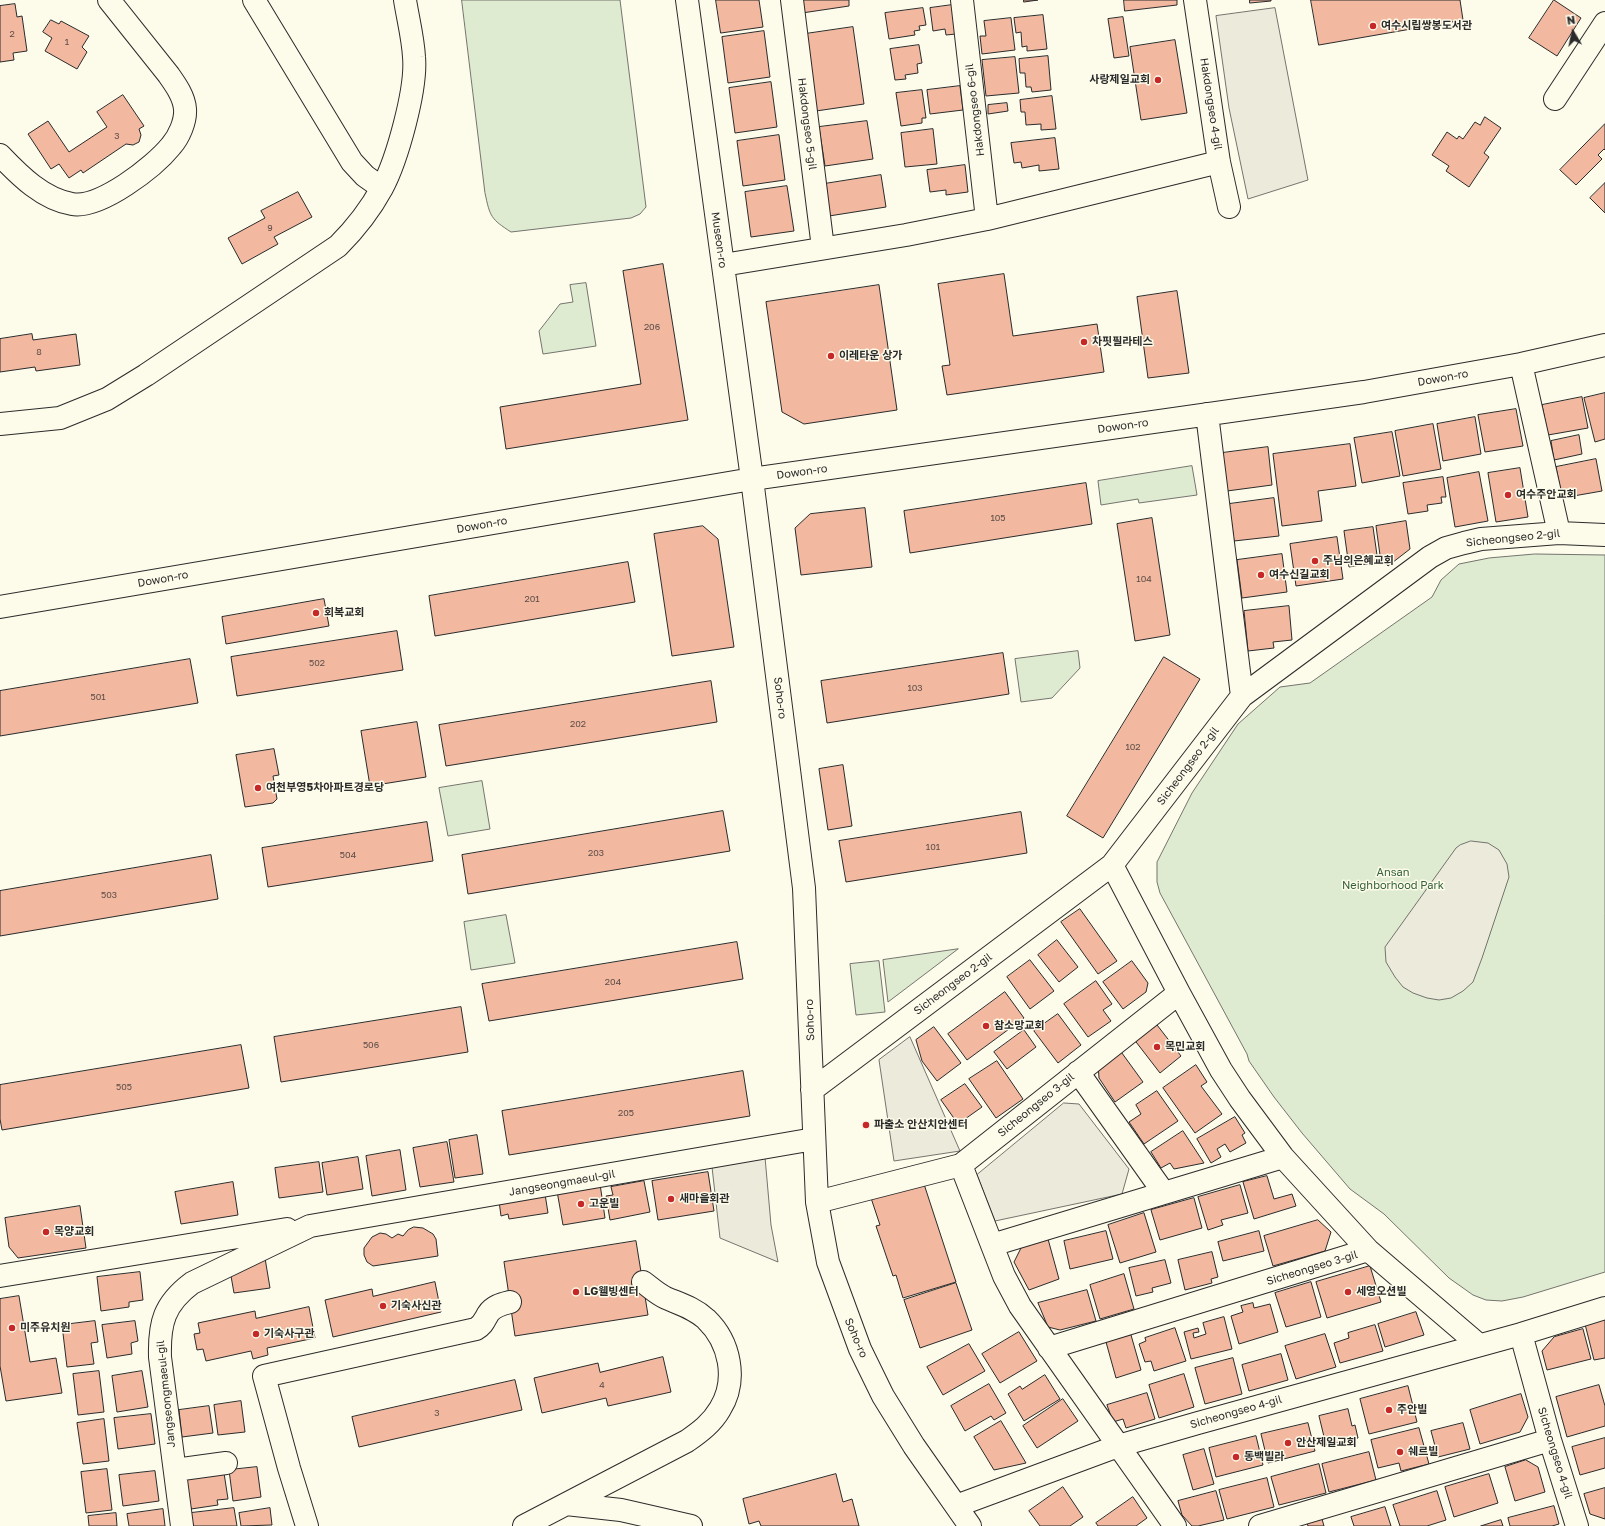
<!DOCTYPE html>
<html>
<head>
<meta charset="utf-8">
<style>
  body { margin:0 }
  #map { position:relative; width:1605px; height:1526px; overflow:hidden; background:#fdfbea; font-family:"Golos Text",sans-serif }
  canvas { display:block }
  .north { position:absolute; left:1553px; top:12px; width:40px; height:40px; -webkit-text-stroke:3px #fdfbea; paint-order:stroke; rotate:351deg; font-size:11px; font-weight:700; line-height:16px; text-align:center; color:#2b2b2b }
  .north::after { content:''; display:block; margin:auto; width:14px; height:18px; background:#2b2b2b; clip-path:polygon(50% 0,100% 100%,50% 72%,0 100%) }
</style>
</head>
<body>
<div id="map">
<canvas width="1605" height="1526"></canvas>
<div class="north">N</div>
</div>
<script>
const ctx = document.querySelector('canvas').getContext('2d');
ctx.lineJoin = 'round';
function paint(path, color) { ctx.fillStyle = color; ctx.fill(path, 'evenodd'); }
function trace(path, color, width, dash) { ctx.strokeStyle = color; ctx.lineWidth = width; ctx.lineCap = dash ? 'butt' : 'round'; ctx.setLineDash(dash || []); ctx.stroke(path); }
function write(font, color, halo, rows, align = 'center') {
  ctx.font = font + ' "Golos Text","Noto Sans KR",sans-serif'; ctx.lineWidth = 3; ctx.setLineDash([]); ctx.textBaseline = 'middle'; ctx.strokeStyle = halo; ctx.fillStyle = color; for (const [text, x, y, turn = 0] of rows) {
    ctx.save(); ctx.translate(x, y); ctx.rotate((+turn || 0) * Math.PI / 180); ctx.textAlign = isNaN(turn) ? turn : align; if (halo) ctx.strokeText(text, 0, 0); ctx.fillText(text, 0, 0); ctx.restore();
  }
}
const green = new Path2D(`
  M462 0H620L646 207 640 214 631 218 511 232C491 219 490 217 485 193Z
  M586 283 596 346 543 354 539 331 560 304 573 302 570 285Z
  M1192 466 1197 495 1139 503 1138 499 1101 505 1098 481Z
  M1535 554 1605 555V1272L1523 1297 1502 1301 1486 1300 1473 1295 1449 1278 1384 1214 1350 1189 1302 1133 1274 1097 1249 1061 1247 1054 1160 893 1157 882V862L1192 793 1238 724 1280 687 1310 683 1432 597 1441 580 1459 564 1489 558Z
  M1078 651 1080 668 1052 698 1021 702 1015 659Z
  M482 781 490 829 448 836 439 788Z
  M506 915 515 963 471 970 464 922Z
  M958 949 888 1002 883 960Z
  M879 961 885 1012 856 1015 850 964Z`);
paint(green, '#deebd1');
trace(green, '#74746e', 1);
const parking = new Path2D(`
  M1275 8 1308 180 1248 199 1229 108 1216 16Z
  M1471 841 1488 843 1499 850 1507 864 1509 877 1482 958 1473 982 1463 991 1451 998 1439 1000 1427 998 1413 993 1403 987 1395 977 1386 962 1385 947 1456 848 1460 845Z
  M910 1037 960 1151 894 1161 879 1060Z
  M1064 1103 1079 1104 1129 1169 1122 1194 995 1221 977 1175Z
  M765 1157 771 1225 778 1262 720 1238 712 1167Z`);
paint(parking, '#eceadb');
trace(parking, '#74746e', 1);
const building = new Path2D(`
  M716 0H759L763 27 721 33Z
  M800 0H849V6L802 13Z
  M1024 0H1038L1024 2Z
  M1124 0H1177V5L1125 11Z
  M1250 0H1271V1L1250 3Z
  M1311 0H1460L1463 20 1319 45Z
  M1554 0 1581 18 1557 56 1529 38Z
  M15 4 17 17 22 16 27 51 13 53 14 60 0 62V6Z
  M952 5 956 34 946 35 945 29 933 31 930 8Z
  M923 8 926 25 919 26 920 30 914 31 915 35 889 39 885 13Z
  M1043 15 1047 49 1027 51V46L1022 47 1021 32 1016 33 1014 18Z
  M1123 17 1129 56 1114 58 1108 19Z
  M1011 18 1015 50 982 54 980 36H986L984 21Z
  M51 20 59 24 61 21 89 36 82 47 87 52 77 69 45 51 52 38 43 32Z
  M853 27 864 104 816 111 805 34Z
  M764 31 770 77 728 83 722 37Z
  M1175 40 1187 113 1141 120 1130 47Z
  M919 45 922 63 917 64 918 73 905 75 906 79 895 80 890 49Z
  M1048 56 1051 90 1032 92 1031 87H1026L1025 73H1020L1019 59Z
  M1015 57 1019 93 986 96 982 60Z
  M771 82 777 127 735 133 729 88Z
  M960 86 963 110 930 114 927 90Z
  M922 90 926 118H922V123L901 126 896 93Z
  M123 95 144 126 139 129 141 135 139 142 133 145 126 144 83 173 81 170 69 178 59 164 51 169 28 134 48 121 69 152 107 127 97 112Z
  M1052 96 1056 129 1041 130V124L1026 125 1025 112H1021L1020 100Z
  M1007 103 1008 111 988 114V105Z
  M1485 117 1501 128 1484 153 1489 157 1469 187 1446 171 1449 166 1432 155 1447 132 1457 139 1459 136 1463 139 1475 122 1480 125Z
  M867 121 873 159 825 166 819 127Z
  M1605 124V150L1604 149 1598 155 1602 159 1576 185 1560 170Z
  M933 129 937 164 905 167 901 133Z
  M779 135 785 180 743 186 737 141Z
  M1055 138 1059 169 1039 171V165L1022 168 1021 162 1014 163 1011 143Z
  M965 165 968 192 946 195V190L930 192 927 170Z
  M881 175 886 207 829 216 824 184Z
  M1605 183V213L1590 198Z
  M787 186 794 231 751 237 745 192Z
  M298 192 312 217 274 237 278 244 242 264 228 238 265 218 261 211Z
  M663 264 688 420 506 449 500 407 641 384 623 271Z
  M1004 274 1013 336 1097 324 1104 372 947 395 942 366 950 365 938 284Z
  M879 285 897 410 804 424 782 412 766 302Z
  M1177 291 1189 373 1148 378 1137 297Z
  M32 334 33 340 76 334 80 365 36 371 35 367 0 372V339Z
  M1605 393V439L1595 442 1584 398Z
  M1582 397 1588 428 1548 435 1542 405Z
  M1516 409 1523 446 1485 452 1478 415Z
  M1475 417 1481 454 1443 461 1437 424Z
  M1433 424 1441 469 1403 476 1395 431Z
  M1392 432 1400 476 1362 483 1354 438Z
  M1579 435 1582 454 1554 460 1551 441Z
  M1350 444 1356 486 1318 491 1322 521 1282 526 1273 454Z
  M1268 447 1272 485 1227 491 1222 453Z
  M1596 459 1602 491 1562 498 1556 467Z
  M1520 468 1528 517 1496 522 1488 473Z
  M1479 472 1488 521 1455 527 1447 478Z
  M1443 477 1446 497H1441L1442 503 1427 505 1428 511 1408 514 1403 483Z
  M1086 483 1092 524 910 553 904 511Z
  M1274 498 1279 536 1234 541 1229 504Z
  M865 508 872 567 801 575 795 528 810 514Z
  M1152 518 1170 635 1135 641 1117 524Z
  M1406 521 1410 549 1388 566 1380 555 1376 526Z
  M703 526 718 539 734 647 672 656 654 534Z
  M1373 527 1378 562 1349 567 1344 531Z
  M1337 537 1343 579 1296 586 1290 544Z
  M1282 554 1287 592 1242 598 1237 560Z
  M628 562 635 602 435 636 429 596Z
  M324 599 329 626 226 644 222 617Z
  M1289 606 1292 640 1273 642 1274 648 1248 651 1244 611Z
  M397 631 403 670 237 696 231 657Z
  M1003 653 1009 694 827 723 821 681Z
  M1164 657 1200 679 1103 838 1067 816Z
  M190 659 198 703 0 736V691Z
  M711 681 717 722 446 766 439 725Z
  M417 722 426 777 370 786 361 731Z
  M274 749 279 775 273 776 277 799 273 803 245 807 236 755Z
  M843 765 852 826 828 830 819 769Z
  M723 811 730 851 468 894 462 855Z
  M1021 812 1027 853 846 882 839 841Z
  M427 822 433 861 268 887 262 848Z
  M211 855 218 899 0 936V891Z
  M1080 909 1117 961 1098 974 1061 922Z
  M1057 940 1078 967 1059 982 1038 955Z
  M737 942 743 979 489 1021 482 984Z
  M1030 960 1054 991 1030 1009 1007 977Z
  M1132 961 1148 983 1146 992 1123 1009 1103 982Z
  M1096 981 1112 1004 1103 1010 1111 1021 1088 1037 1064 1004Z
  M1005 992 1024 1018 967 1060 948 1034Z
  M461 1007 468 1052 281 1082 274 1037Z
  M1058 1014 1081 1045 1058 1063 1034 1031Z
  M1154 1021 1181 1056 1160 1073 1133 1038Z
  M934 1027 961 1063 937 1081 922 1061 916 1040Z
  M1024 1030 1036 1047 1007 1069 994 1052Z
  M241 1045 249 1088 2 1130 0 1119V1085Z
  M1119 1049 1143 1082 1115 1102 1099 1078 1098 1064Z
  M997 1061 1023 1099 996 1118 969 1079Z
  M1196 1065 1207 1082 1201 1086 1222 1114 1195 1133 1163 1088Z
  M743 1071 750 1116 509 1155 502 1111Z
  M965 1084 982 1107 958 1124 941 1100Z
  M1157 1091 1178 1121 1144 1144 1129 1122 1141 1114 1136 1105Z
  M1235 1117 1245 1133 1242 1135 1246 1143 1230 1152 1225 1144 1217 1149 1221 1157 1211 1163 1197 1139Z
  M1183 1131 1204 1163 1174 1169 1170 1163 1161 1168 1151 1152Z
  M477 1135 483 1174 455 1178 449 1140Z
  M447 1142 454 1182 420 1187 413 1148Z
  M400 1150 406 1190 372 1196 366 1156Z
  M358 1157 363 1189 327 1195 322 1163Z
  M319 1162 323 1192 279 1198 275 1168Z
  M708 1172 714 1211 658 1220 652 1181Z
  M1267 1176 1274 1199 1292 1194 1296 1206 1254 1219 1243 1182Z
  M644 1181 650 1212 610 1220 606 1196 613 1195 611 1187Z
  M923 1181 956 1282 903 1298 896 1275 893 1276 876 1226 880 1225 871 1198Z
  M233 1182 238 1215 181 1224 175 1192Z
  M600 1184 605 1218 563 1225 557 1191Z
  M1240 1185 1248 1213 1221 1220 1223 1225 1208 1230 1198 1197Z
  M545 1194 548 1213 509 1219 508 1214 501 1216 499 1201Z
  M1194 1198 1202 1228 1160 1240 1151 1210Z
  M80 1206 86 1248 18 1258 9 1247 5 1218Z
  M1144 1213 1156 1252 1120 1263 1108 1225Z
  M1318 1220 1331 1232 1325 1251 1273 1266 1264 1236Z
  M414 1227 423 1228 433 1234 436 1239 438 1256 373 1266 367 1262 364 1255V1248L372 1237 380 1233 386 1234 392 1238 398 1234 403 1236 408 1230Z
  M1106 1231 1113 1259 1070 1269 1064 1241Z
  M1259 1231 1264 1251 1223 1261 1218 1242Z
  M1048 1239 1059 1279 1029 1290 1014 1262 1022 1246Z
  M636 1241 648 1315 515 1336 504 1262Z
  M1212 1252 1218 1277 1211 1279 1212 1283 1185 1290 1178 1260Z
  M265 1258 270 1288 234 1293 231 1276Z
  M1165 1260 1171 1283 1152 1288 1153 1292 1136 1296 1129 1268Z
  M1370 1266 1381 1302 1327 1318 1316 1282Z
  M140 1272 143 1300 129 1302V1307L101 1311 97 1277Z
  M1124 1274 1134 1309 1100 1319 1090 1285Z
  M435 1282 441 1312 333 1337 325 1300 372 1289 373 1296Z
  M1311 1282 1321 1317 1286 1327 1275 1293Z
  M956 1283 972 1330 920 1348 904 1300Z
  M1087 1290 1096 1321 1060 1330 1048 1327 1038 1303Z
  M19 1296 30 1362 56 1358 62 1393 6 1401 0 1366V1299Z
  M1253 1303 1254 1308 1270 1304 1278 1332 1239 1344 1231 1316 1243 1312 1241 1306Z
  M309 1307 315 1338 267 1348 268 1355 253 1359 251 1351 206 1361 203 1349 197 1350 194 1334 200 1333 198 1323 255 1311 256 1318Z
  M1416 1312 1424 1335 1385 1347 1378 1324Z
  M1224 1317 1232 1349 1191 1359 1184 1332 1198 1328 1199 1332 1193 1333 1194 1338 1206 1334 1203 1323Z
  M1605 1320V1358L1594 1360 1585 1324Z
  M95 1321 98 1342 91 1343 94 1364 67 1367 62 1325Z
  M135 1321 138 1341 131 1343 132 1354 107 1358 102 1325Z
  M1375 1325 1383 1351 1340 1363 1334 1343 1349 1338 1348 1333Z
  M1175 1328 1186 1361 1154 1371 1151 1361 1145 1362 1139 1344 1146 1341 1145 1338Z
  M1583 1329 1591 1359 1547 1370 1542 1351 1554 1337Z
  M1019 1332 1037 1361 1000 1383 982 1354Z
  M1325 1334 1336 1367 1296 1379 1285 1346Z
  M1131 1335 1141 1370 1116 1378 1106 1342Z
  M969 1344 985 1371 943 1395 927 1367Z
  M1281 1354 1288 1380 1249 1391 1242 1365Z
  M663 1357 671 1392 608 1406 606 1398 542 1413 534 1378 598 1363 600 1372Z
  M1233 1358 1242 1394 1205 1404 1195 1368Z
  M99 1371 104 1412 78 1415 73 1374Z
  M142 1371 148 1407 117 1412 112 1376Z
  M1184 1374 1194 1407 1159 1418 1149 1385Z
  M1045 1375 1060 1399 1024 1421 1008 1394 1020 1386 1022 1389Z
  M515 1380 522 1410 359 1447 352 1417Z
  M989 1384 1006 1413 994 1420 991 1416 965 1431 951 1406Z
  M1599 1385 1605 1406V1426L1567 1437 1556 1397Z
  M1408 1386 1417 1422 1369 1434 1360 1399Z
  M1147 1393 1155 1419 1126 1428 1123 1419 1113 1422 1107 1405Z
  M1521 1394 1528 1417 1520 1432 1480 1444 1470 1410Z
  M1063 1399 1078 1421 1037 1448 1023 1426Z
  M241 1401 245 1432 218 1435 214 1405Z
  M209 1406 213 1433 182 1437 179 1410Z
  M1348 1409 1352 1426 1355 1425 1358 1438 1326 1445 1319 1416Z
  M151 1414 155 1444 118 1449 114 1418Z
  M104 1419 109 1461 83 1464 77 1423Z
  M1001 1421 1026 1463 994 1470 974 1437Z
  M1308 1423 1315 1451 1268 1463 1261 1434Z
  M1463 1423 1470 1449 1438 1457 1431 1431Z
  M1419 1428 1429 1464 1401 1471 1399 1463 1378 1468 1371 1440Z
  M1256 1436 1263 1465 1216 1477 1209 1448Z
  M1605 1438V1468L1580 1475 1572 1447Z
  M1204 1449 1214 1484 1193 1490 1183 1455Z
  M1369 1452 1376 1480 1329 1492 1322 1464Z
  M1526 1460 1538 1467 1545 1492 1515 1501 1505 1467Z
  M1319 1464 1326 1493 1279 1505 1271 1477Z
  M257 1467 261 1497 233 1501 229 1470Z
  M107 1469 112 1510 86 1513 81 1472Z
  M155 1471 159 1501 123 1506 119 1475Z
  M224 1473 228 1499 217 1500 218 1505 191 1509 186 1478Z
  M836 1474 843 1502 852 1499 859 1526H761L759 1521 749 1524 743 1499Z
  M1489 1474 1498 1503 1454 1517 1445 1487Z
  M1267 1478 1274 1507 1227 1519 1219 1490Z
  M1063 1487 1083 1517 1070 1526H1040L1029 1511Z
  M1605 1488V1519L1590 1514 1584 1494Z
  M1216 1491 1224 1520 1198 1526H1192L1182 1515 1178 1501Z
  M1437 1491 1446 1520 1427 1526H1400L1393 1505Z
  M1133 1497 1147 1518 1136 1526H1098L1096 1523Z
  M1554 1506 1559 1524 1552 1526H1510L1508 1518Z
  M1385 1507 1391 1526H1354L1351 1517Z
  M234 1508 237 1526H193L191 1513Z
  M270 1508 272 1525 241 1526 239 1513Z
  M163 1509 165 1526H129L127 1514Z
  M116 1513 117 1526H89L88 1516Z
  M1322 1519 1324 1526H1308L1307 1523Z
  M1501 1520 1503 1526H1481Z`);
paint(building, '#f2b8a0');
trace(building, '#2b2b2b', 1);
const minor = new Path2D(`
  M254 0 352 162 365 176 382 188
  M687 0 752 479 804 888 817 1202 828 1262 860 1349 883 1396 914 1446 970 1526
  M792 0 823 248
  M962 0 987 219
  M1195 0 1219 162 1229 207
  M1555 99 1605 23
  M0 155C20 176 43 199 72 204 100 209 154 167 171 146 179 137 186 121 185 109 184 96 175 84 168 74L109 0
  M723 265 906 235 987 219 1219 162
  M1521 364 1559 533
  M1207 414 1242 696
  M0 424 60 418 107 399 146 375 338 246C355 229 370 210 382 188 397 160 417 89 414 57 413 38 408 19 405 0
  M0 607 752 479 1364 392 1521 364 1605 345
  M1112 865 1179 993 1221 1070 1240 1099 1283 1157 1368 1250 1479 1345
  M1078 1072 1164 1193
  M812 1090 1112 865 1242 696 1430 557 1446 548 1464 543 1481 539 1559 533 1605 535
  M817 1202 961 1165
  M992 1245 1283 1157
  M0 1276 287 1229
  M1521 1334 1550 1440 1577 1526
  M1049 1348 1368 1250
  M175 1470 226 1463
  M566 1504 621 1510 691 1526
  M956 1506 1118 1446 1198 1423 1521 1334 1605 1308
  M182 1526 160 1357C159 1323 164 1304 192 1283L310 1226 814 1139
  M307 1526 289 1468 264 1376 476 1329C483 1325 484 1321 488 1314 493 1306 502 1304 510 1302
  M524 1526 687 1441C700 1432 712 1423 720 1409 738 1380 730 1342 706 1319 694 1308 680 1304 666 1298 657 1294 650 1287 643 1282
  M1175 1526 1020 1306 1004 1276 961 1165 1179 993
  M1260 1526 1550 1440`);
trace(minor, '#2b2b2b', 24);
trace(minor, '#fdfbea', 22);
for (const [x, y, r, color] of [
  [1373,26,4,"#c62828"],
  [1158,80,4,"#c62828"],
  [1084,342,4,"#c62828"],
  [831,356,4,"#c62828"],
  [1508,495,4,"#c62828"],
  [1315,561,4,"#c62828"],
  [1261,575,4,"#c62828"],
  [316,613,4,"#c62828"],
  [258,788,4,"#c62828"],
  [986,1026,4,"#c62828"],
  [1157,1047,4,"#c62828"],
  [866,1125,4,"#c62828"],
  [671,1199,4,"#c62828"],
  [581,1204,4,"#c62828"],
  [46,1232,4,"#c62828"],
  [576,1292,4,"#c62828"],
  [1348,1292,4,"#c62828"],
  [383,1306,4,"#c62828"],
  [12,1328,4,"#c62828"],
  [256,1334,4,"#c62828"],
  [1389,1410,4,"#c62828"],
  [1288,1443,4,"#c62828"],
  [1400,1452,4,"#c62828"],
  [1236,1457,4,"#c62828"]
]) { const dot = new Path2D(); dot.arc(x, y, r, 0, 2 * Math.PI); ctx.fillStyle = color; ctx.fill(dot); trace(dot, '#fdfbea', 1.5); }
write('9px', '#5d4e48', null, [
  ["2",12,34],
  ["1",67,42],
  ["3",117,136],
  ["9",270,228],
  ["206",652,327],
  ["8",39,352],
  ["105",998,518],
  ["104",1144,579],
  ["201",532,599],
  ["502",317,663],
  ["103",915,688],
  ["501",98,697],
  ["202",578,724],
  ["102",1133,747],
  ["101",933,847],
  ["203",596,853],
  ["504",348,855],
  ["503",109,895],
  ["204",613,982],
  ["506",371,1045],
  ["505",124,1087],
  ["205",626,1113],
  ["4",602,1385],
  ["3",437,1413]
]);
write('bold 11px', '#2b2b2b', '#fdfbea', [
  ["여수시립쌍봉도서관",1381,26],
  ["사랑제일교회",1150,80,"right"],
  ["차핏필라테스",1092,342],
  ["이레타운 상가",839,356],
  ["여수주안교회",1516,495],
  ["주님의은혜교회",1323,561],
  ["여수신길교회",1269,575],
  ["회복교회",324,613],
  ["여천부영5차아파트경로당",266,788],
  ["참소망교회",994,1026],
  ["목민교회",1165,1047],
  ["파출소 안산치안센터",874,1125],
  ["새마을회관",679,1199],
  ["고운빌",589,1204],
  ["목양교회",54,1232],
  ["LG웰빙센터",584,1292],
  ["세영오션빌",1356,1292],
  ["기숙사신관",391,1306],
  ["미주유치원",20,1328],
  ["기숙사구관",264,1334],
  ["주안빌",1397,1410],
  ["안산제일교회",1296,1443],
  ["쉐르빌",1408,1452],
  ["동백빌라",1244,1457]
], 'left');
write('11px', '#2b2b2b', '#fdfbea', [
  ["Hakdongseo 4-gil",1211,104,81],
  ["Hakdongseo 6-gil",975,110,-97],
  ["Hakdongseo 5-gil",807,124,83],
  ["Museon-ro",719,240,82],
  ["Dowon-ro",1443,378,-10],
  ["Dowon-ro",1123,426,-8],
  ["Dowon-ro",802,472,-8],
  ["Dowon-ro",482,525,-10],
  ["Sicheongseo 2-gil",1513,538,-6],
  ["Dowon-ro",163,579,-10],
  ["Soho-ro",780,698,83],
  ["Sicheongseo 2-gil",1188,766,-53],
  ["Sicheongseo 2-gil",953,984,-37],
  ["Soho-ro",810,1020,-92],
  ["Sicheongseo 3-gil",1036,1105,-39],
  ["Jangseongmaeul-gil",562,1183,-10],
  ["Sicheongseo 3-gil",1312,1268,-17],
  ["Soho-ro",856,1338,67],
  ["Jangseongmaeul-gil",166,1394,-96],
  ["Sicheongseo 4-gil",1236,1412,-16],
  ["Sicheongseo 4-gil",1555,1453,73]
]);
write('11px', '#34623c', '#fdfbea', [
  ["Ansan",1393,873],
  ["Neighborhood Park",1393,886]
]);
</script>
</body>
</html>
